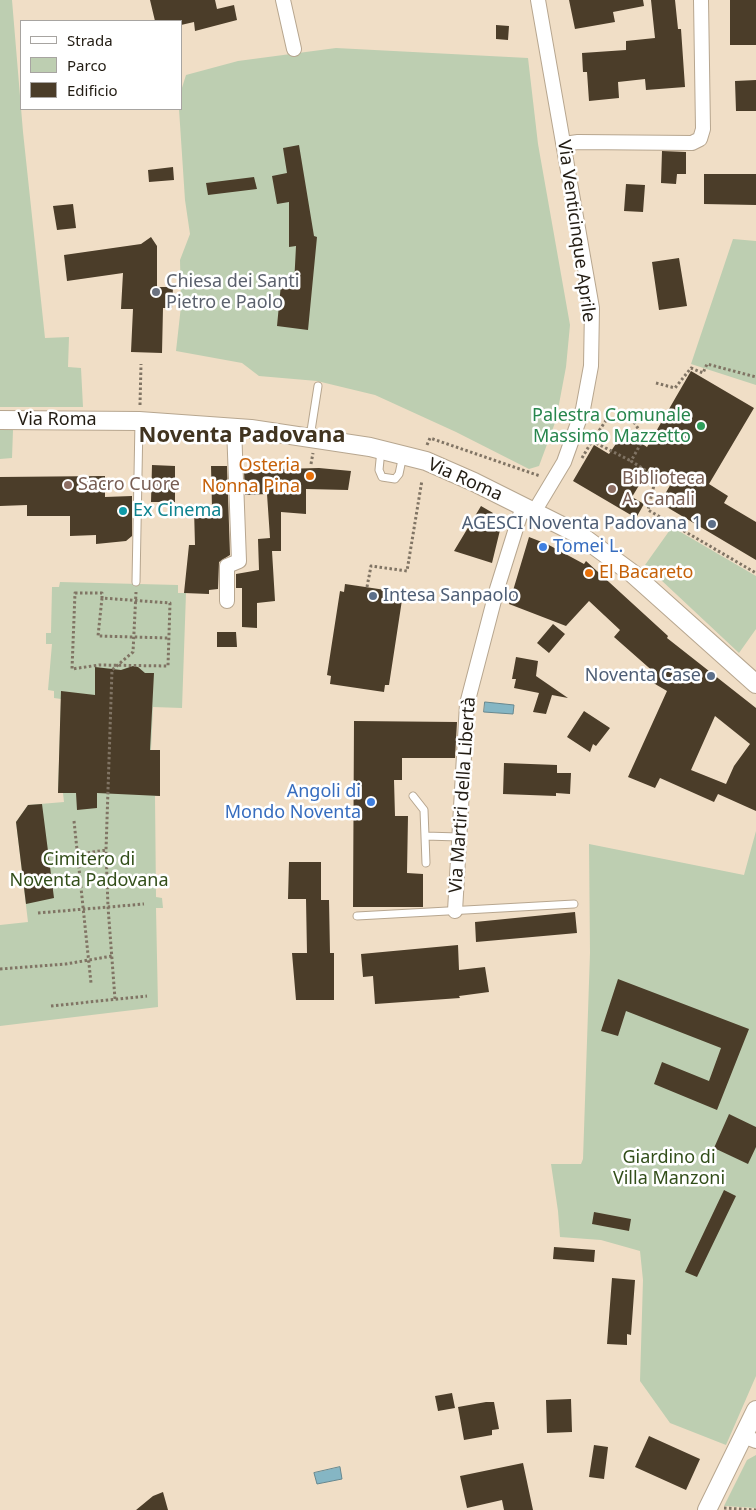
<!DOCTYPE html>
<html>
<head>
<meta charset="utf-8">
<style>
  body { margin:0 }
  #map { position:relative; width:756px; height:1510px; overflow:hidden; background:#f0dec6; font-family:"Noto Sans",sans-serif }
  canvas { display:block }
  .legend { position:absolute; left:20px; top:20px; width:162px; height:90px; box-sizing:border-box; background:#fff; border:1px solid #a7a4a1; margin:0; padding:6px 9px; list-style:none; font-size:15px; color:#221c13 }
  .legend li { display:flex; align-items:center; gap:10px; height:25px }
  .legend b { width:25px; border:1px solid #a7a4a1 }
</style>
</head>
<body>
<div id="map">
<canvas width="756" height="1510"></canvas>
<ul class="legend">
<li><b style="height:6px;background:#fff"></b>Strada</li>
<li><b style="height:14px;background:#bdceb1"></b>Parco</li>
<li><b style="height:14px;background:#4b3d29"></b>Edificio</li>
</ul>
</div>
<script>
const ctx = document.querySelector('canvas').getContext('2d');
ctx.lineJoin = 'round';
function paint(path, color) { ctx.fillStyle = color; ctx.fill(path, 'evenodd'); }
function trace(path, color, width, dash) { ctx.strokeStyle = color; ctx.lineWidth = width; ctx.lineCap = dash ? 'butt' : 'round'; ctx.setLineDash(dash || []); ctx.stroke(path); }
function write(font, color, halo, rows, align = 'center') {
  ctx.font = font + ' "Noto Sans",sans-serif'; ctx.lineWidth = 5; ctx.setLineDash([]); ctx.textBaseline = 'middle'; ctx.strokeStyle = halo; ctx.fillStyle = color; for (const [text, x, y, turn = 0] of rows) {
    ctx.save(); ctx.translate(x, y); ctx.rotate((+turn || 0) * Math.PI / 180); ctx.textAlign = isNaN(turn) ? turn : align; if (halo) ctx.strokeText(text, 0, 0); ctx.fillText(text, 0, 0); ctx.restore();
  }
}
paint(new Path2D(`
  M0 0H12L23 132 45 338 69 337 68 367 81 368 83 407H0Z
  M336 48 528 58 538 144 570 325 566 367 556 420 539 466 529 469 456 432 375 395 317 381 259 376 242 363 176 351 181 306 180 260 190 234 185 200 179 109H181V91L186 75 238 61Z
  M733 239 756 241V385L691 364Z
  M0 430H13L12 458 0 459Z
  M672 527 756 576V629L739 653 645 565Z
  M60 582 178 585V593H186L182 708 153 707 151 750H160V796H155L156 897 162 898 163 908H156L158 1007 0 1026V925L28 922 16 822 28 805 64 802 63 793 58 792 61 699 54 698V691L48 690 52 644H46V633H51L52 587H59Z
  M756 831V1376L726 1445 670 1423 640 1381 643 1280 640 1251 601 1240 560 1237 558 1211 551 1164H581L583 1159 590 953 589 844 744 875Z
  M756 1455V1508L724 1506 747 1460Z`), '#bdceb1');
const water = new Path2D(`
  M485 702 514 705 513 714 484 712Z
  M340 1467 342 1479 317 1484 314 1473Z`);
paint(water, '#85b6c4');
trace(water, '#67888f', 1);
paint(new Path2D(`
  M150 0H215L217 9 234 5 237 20 195 31 194 22 181 25V21H155Z
  M569 0H643L644 6 613 12 615 22 575 29Z
  M651 0H675L678 29H681L685 87 646 90 645 79 618 82 619 98 589 101 587 72H583L582 53 626 50V41L655 38Z
  M730 0H756V45H730Z
  M496 25 509 26 508 40 496 39Z
  M756 80V111H736L735 81Z
  M299 145 314 236 317 237 308 330 277 326 281 284 294 285 296 246 289 247V202L277 204 272 176 287 173 283 148Z
  M662 151 686 152V174H677L676 184 661 183Z
  M173 167 174 180 149 182 148 170Z
  M704 174H756V205L704 204Z
  M254 177 257 189 208 195 206 183Z
  M626 184 645 185 643 212 624 211Z
  M73 204 76 228 57 230 53 206Z
  M151 237 157 246V287H173L172 308H163L162 353 131 352 133 309H121L123 273 67 281 64 255 141 244Z
  M679 258 687 306 659 310 652 262Z
  M691 371 754 408 709 484 728 496 724 503 756 522V560L660 503 673 480 650 467 632 497 644 504 636 518 573 481 594 445 609 454 624 432 647 447Z
  M152 465 175 466V502H151Z
  M211 466H227L230 555 219 562 218 589 209 590V594L184 593 189 545H195L194 509 212 508Z
  M319 468 351 471 348 490 306 489V514L281 512V551H272L275 601 257 603V628L242 627V588H236V574L259 570 258 539 270 538 267 494 245 495 244 470Z
  M105 476V497L132 496V536L126 541 96 544V535L70 536V516H27V505L0 506V477Z
  M481 506 493 513 489 520 501 526 492 563 454 551Z
  M529 537 547 544 584 564 586 561 668 636 667 638 756 708V811L718 794 714 802 660 778 655 788 628 777 667 691 650 681 656 674 614 637 620 630 589 601 566 626 509 604ZM715 716 750 744 734 766 726 784 691 770Z
  M345 584 399 592 398 599 402 600 389 685H385L384 692 330 684 331 676 327 675 340 591 344 592Z
  M553 624 565 634 549 653 537 643Z
  M217 632H236L237 647H217Z
  M516 657 538 661 536 676 568 698 552 695 546 714 533 712 539 693 514 688 516 679H512Z
  M133 666 138 667 145 673H154L150 750H160V796L97 793V808L77 810 76 793H58L61 691 95 695V667L121 670Z
  M584 711 610 728 596 746 593 744 590 752 567 737Z
  M354 721 457 722 455 758H402V780H394L395 816H408L407 873 423 874V907H353Z
  M504 763 557 765V773H571L570 794 556 793V796L503 794Z
  M42 804 54 898 26 904 16 822 28 805Z
  M289 862H321V900H329L330 953H334V1000H296L292 953H307L306 899H288Z
  M575 912 577 933 476 942 475 922Z
  M458 945 459 970 485 967 489 992 459 996 460 998 375 1004 373 976 363 977 361 954Z
  M618 979 749 1029 717 1110 654 1084 662 1062 709 1081 721 1048 626 1011 618 1036 601 1031Z
  M729 1114 756 1127V1147L748 1164 714 1148Z
  M724 1190 736 1196 697 1277 685 1272Z
  M594 1212 631 1219 629 1231 592 1224Z
  M554 1247 595 1250 594 1262 553 1259Z
  M612 1278 635 1280 631 1335 627 1334V1345L607 1344Z
  M452 1393 455 1408 438 1411 435 1396Z
  M571 1399 572 1432 547 1433 546 1400Z
  M486 1402H494L499 1429 492 1430V1435L464 1440 458 1407Z
  M649 1436 700 1459 686 1490 635 1467Z
  M594 1445 608 1447 604 1479 589 1477Z
  M523 1463 533 1510H504L502 1500 467 1508 460 1476Z
  M163 1492 168 1510H136L153 1496Z`), '#4b3d29');
const service = new Path2D(`
  M310 437 318 386
  M381 450 379 470 382 477 395 479 399 474 403 455
  M136 582 139 421
  M413 796 424 810 426 863
  M425 836 459 837
  M357 916 574 904`);
const minor = new Path2D(`
  M283 0 294 49
  M564 144 578 142 692 143 700 139 703 129 701 0
  M534 512 564 462 583 409 591 366 592 308 538 0
  M227 601V566L239 561 234 427
  M455 911 467 704 497 589 523 506
  M743 1436 756 1441`);
const tertiary = new Path2D(`
  M0 420 139 421 251 429 370 447 426 461 474 482 580 535 633 574 756 684
  M707 1510 756 1410`);
trace(service, '#b7a68f', 9);
trace(minor, '#b7a68f', 16);
trace(tertiary, '#b7a68f', 20);
trace(new Path2D(`
  M656 383 675 388 691 368 703 373 707 364 756 377
  M140 405 141 364
  M609 416 592 441 631 461
  M634 422 644 438 631 461 656 477 648 510 756 573
  M427 445 430 438 540 476
  M582 458 592 441
  M311 464 313 453
  M658 524 662 519
  M367 587 371 566 407 571 422 480
  M75 593H102V598L170 603 168 666 99 665 72 669Z
  M102 598 98 636 169 638
  M74 821 91 983
  M53 858 106 850
  M38 913 144 904
  M0 969 66 964 112 956
  M115 999 108 907 106 850 112 670 133 652 136 592
  M51 1006 147 996
  M724 1508 756 1510`), '#807464', 3, [2.5, 2.5]);
trace(service, '#fff', 7);
trace(minor, '#fff', 14);
trace(tertiary, '#fff', 18);
for (const [x, y, r, color] of [
  [156,292,5,"#6b7280"],
  [701,426,5,"#2e9e5b"],
  [310,476,5,"#e8710a"],
  [68,485,5,"#8d6e63"],
  [612,489,5,"#8d6e63"],
  [123,511,5,"#0f9aa8"],
  [712,524,5,"#5c6f8a"],
  [543,547,5,"#3f7fe0"],
  [589,573,5,"#e8710a"],
  [373,596,5,"#5c6f8a"],
  [711,676,5,"#5c6f8a"],
  [371,802,5,"#3f7fe0"]
]) { const dot = new Path2D(); dot.arc(x, y, r, 0, 2 * Math.PI); ctx.fillStyle = color; ctx.fill(dot); trace(dot, '#fff', 2); }
write('18px', '#221c13', '#fff', [
  ["Via Venticinque Aprile",576,231,82],
  ["Via Roma",57,420],
  ["Via Roma",465,480,24],
  ["Via Martiri della Libertà",463,795,-86]
]);
write('18px', '#5b616d', '#fff', [
  ["Chiesa dei Santi",166,282],
  ["Pietro e Paolo",166,303]
], 'left');
write('18px', '#27864d', '#fff', [
  ["Palestra Comunale",691,416],
  ["Massimo Mazzetto",691,437]
], 'right');
write('18px', '#c56008', '#fff', [
  ["Osteria",300,466],
  ["Nonna Pina",300,487],
  ["El Bacareto",599,573,"left"]
], 'right');
write('18px', '#785e54', '#fff', [
  ["Biblioteca",622,479],
  ["A. Canali",622,500],
  ["Sacro Cuore",78,485]
], 'left');
write('18px', '#0d838f', '#fff', [
  ["Ex Cinema",133,511]
], 'left');
write('18px', '#4e5e75', '#fff', [
  ["AGESCI Noventa Padovana 1",702,524],
  ["Intesa Sanpaolo",383,596,"left"],
  ["Noventa Case",701,676]
], 'right');
write('18px', '#366cbe', '#fff', [
  ["Tomei L.",553,547],
  ["Angoli di",361,792,"right"],
  ["Mondo Noventa",361,813,"right"]
], 'left');
write('18px', '#324e1a', '#fff', [
  ["Cimitero di",89,860],
  ["Noventa Padovana",89,881],
  ["Giardino di",669,1158],
  ["Villa Manzoni",669,1179]
]);
write('bold 22px', '#413420', '#fff', [
  ["Noventa Padovana",242,436]
]);
</script>
</body>
</html>
